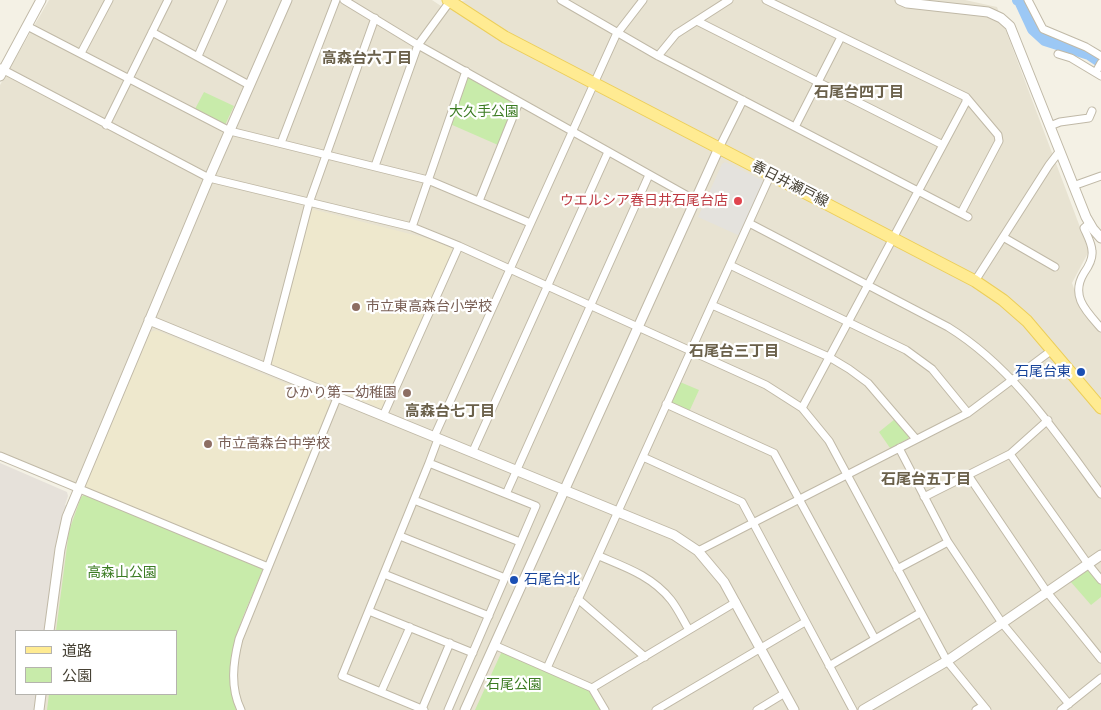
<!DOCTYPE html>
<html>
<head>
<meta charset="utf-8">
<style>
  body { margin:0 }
  #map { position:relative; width:1101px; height:710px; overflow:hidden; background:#f4f1e5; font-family:Inter,"Noto Sans JP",sans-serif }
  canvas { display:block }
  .legend { position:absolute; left:15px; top:630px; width:162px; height:65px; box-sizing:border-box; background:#fff; border:1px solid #b5b3ae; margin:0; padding:6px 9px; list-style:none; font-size:15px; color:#464134 }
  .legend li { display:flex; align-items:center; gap:10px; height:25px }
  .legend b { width:25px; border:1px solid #b5b3ae }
</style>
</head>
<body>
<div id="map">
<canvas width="1101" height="710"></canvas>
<ul class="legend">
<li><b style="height:6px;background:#ffeb92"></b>道路</li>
<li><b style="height:14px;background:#c8ebaa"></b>公園</li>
</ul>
</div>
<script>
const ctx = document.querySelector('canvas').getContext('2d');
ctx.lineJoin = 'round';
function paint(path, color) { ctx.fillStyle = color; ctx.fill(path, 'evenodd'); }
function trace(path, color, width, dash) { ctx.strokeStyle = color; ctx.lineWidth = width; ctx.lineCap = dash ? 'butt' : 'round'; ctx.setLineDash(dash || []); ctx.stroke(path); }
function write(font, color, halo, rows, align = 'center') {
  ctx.font = font + ' Inter,"Noto Sans JP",sans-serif'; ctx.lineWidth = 4.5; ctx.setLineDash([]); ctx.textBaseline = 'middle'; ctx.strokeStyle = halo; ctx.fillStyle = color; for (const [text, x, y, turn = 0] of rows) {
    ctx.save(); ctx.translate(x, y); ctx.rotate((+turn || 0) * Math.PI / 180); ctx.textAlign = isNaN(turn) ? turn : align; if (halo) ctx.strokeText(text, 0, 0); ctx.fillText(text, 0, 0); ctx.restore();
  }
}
paint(new Path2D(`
  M49 0H432L441 6 466 0H965L997 7 1089 251 1072 283 1081 308 1101 331V710H43L45 694H176V631H52L64 541 78 495 69 482 0 452V85Z`), '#e8e3d2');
paint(new Path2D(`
  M0 463 67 492 68 496 65 505 67 506 57 541 46 631H16V694H38L36 710H0Z`), '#e6e1da');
paint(new Path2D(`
  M312 209 430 239 451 248 453 251 382 409 271 364 310 210Z
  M156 330 331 402 267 560 264 562 87 490 85 486 150 332Z`), '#eee8cd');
paint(new Path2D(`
  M469 77 513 101 514 104 498 145 450 124 466 78Z
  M204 92 234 106 225 125 195 109Z
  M680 382 699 390 689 412 672 404 671 402Z
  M895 419 909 436 908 439 890 448 879 432Z
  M84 495 262 567V571C243 620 219 656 236 710H47L49 694H176V631H56L69 531 81 497Z
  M1086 570 1089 571 1101 585V597L1091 605 1070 581Z
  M502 651 588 690 601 710H475Z`), '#c8ebaa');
paint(new Path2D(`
  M725 162 764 181 740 236 698 217 722 164Z`), '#e4e2dd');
trace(new Path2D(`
  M1020 1V0`), '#9cc8f5', 2);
trace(new Path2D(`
  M1018 0 1020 1 1033 29 1045 40 1089 54 1101 62`), '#9cc8f5', 12);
const minor = new Path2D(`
  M344 0 418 45 695 200
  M561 0 658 56 968 217
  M766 0 966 97 998 135 999 141 961 213
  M1028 0 1043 29 1086 47 1101 56
  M697 21 943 145
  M27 26 230 131 428 180 530 223
  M152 32 249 85
  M81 53 109 0
  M1058 54 1071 58 1101 76
  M198 56 223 0
  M658 56 676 34 729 0
  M0 68 209 178 412 227 459 246 766 385 802 408 829 441 947 661 987 710
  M1096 72 1101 63
  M106 125 168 0
  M1050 126 1060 122 1089 118 1092 111
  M795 127 841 37
  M281 143 336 0
  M719 148 743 100
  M375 166 418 45 451 0
  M1073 186 1101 176
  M479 201 519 102
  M749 223 948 327C1013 367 1057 434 1101 494
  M1090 223 1084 228C1087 235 1092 244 1092 251 1093 259 1089 266 1084 273 1070 296 1086 311 1101 328
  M412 227 466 71
  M1003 237 1055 267
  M730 265 906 350 932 369 968 413
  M975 281 1049 165 1059 152
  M712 305 829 357 849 369 868 383 916 439
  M266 368 309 203 375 18
  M666 404 774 453 875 639
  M802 408 966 102V97
  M383 416 459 246
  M434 437 616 35 643 0
  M899 448 948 542 1002 623 1069 704
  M473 451 608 152
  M1010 454 1088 564 1101 580
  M0 456 268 567
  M643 457 742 502 853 710
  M429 463 438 439
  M968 475 1047 592 1101 659
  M506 494 649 175
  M924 497 1010 454 1048 420
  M414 500 520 542
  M400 536 505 578
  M698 551 968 413 1052 350
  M599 556C625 567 652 576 671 600 678 609 683 620 689 630
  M897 569 948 542
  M384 574 489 616
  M578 599 645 657
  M369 611 473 653
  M494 645 592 688 605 710
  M829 666 920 613
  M547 668 771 174
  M592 688 736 602
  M381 692 410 627
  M422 709 450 643
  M241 710C230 687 233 663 239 639L337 398
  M424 710 342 676 429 463 536 506 448 710
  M656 710 805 622
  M757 710 785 693
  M976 710 983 706
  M1061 710 1101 678`);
const tertiary = new Path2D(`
  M900 0 907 3 988 12 1001 18 1010 26 1086 217 1093 229 1101 238
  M0 76 41 0
  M149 320 674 535 698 551 724 582 794 710
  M49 631 60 549 67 517 209 178 287 0
  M39 710 41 694
  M465 710 719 148
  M863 710 947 661 1101 555`);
const primary = new Path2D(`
  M448 0 505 37 975 281 1003 300 1027 321 1101 408`);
trace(minor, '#c0b9a7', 9);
trace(tertiary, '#c0b9a7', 11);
trace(primary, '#ecce5a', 13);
trace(minor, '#fff', 7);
trace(tertiary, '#fff', 9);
trace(primary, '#ffeb92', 11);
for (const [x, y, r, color] of [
  [738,201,5,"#e0444e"],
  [356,307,5,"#8d6e63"],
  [1081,372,5,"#1a4fb4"],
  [407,393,5,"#8d6e63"],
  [208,444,5,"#8d6e63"],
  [514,580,5,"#1a4fb4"]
]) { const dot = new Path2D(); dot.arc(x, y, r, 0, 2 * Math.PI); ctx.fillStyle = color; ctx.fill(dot); trace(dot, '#fff', 2); }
write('14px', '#3c7c23', '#fff', [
  ["大久手公園",484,112],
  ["高森山公園",122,573],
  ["石尾公園",514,685]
]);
write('14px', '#464134', '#fff', [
  ["春日井瀬戸線",790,184,27]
]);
write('14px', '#be3a42', '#fff', [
  ["ウエルシア春日井石尾台店",728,201]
], 'right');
write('14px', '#785e54', '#fff', [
  ["市立東高森台小学校",366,307],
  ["ひかり第一幼稚園",397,393,"right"],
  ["市立高森台中学校",218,444]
], 'left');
write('14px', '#164399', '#fff', [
  ["石尾台東",1071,372],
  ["石尾台北",524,580,"left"]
], 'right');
write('bold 15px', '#6a604a', '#fff', [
  ["高森台六丁目",367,58],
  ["石尾台四丁目",859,92],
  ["石尾台三丁目",734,351],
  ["高森台七丁目",450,411],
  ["石尾台五丁目",926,479]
]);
</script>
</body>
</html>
